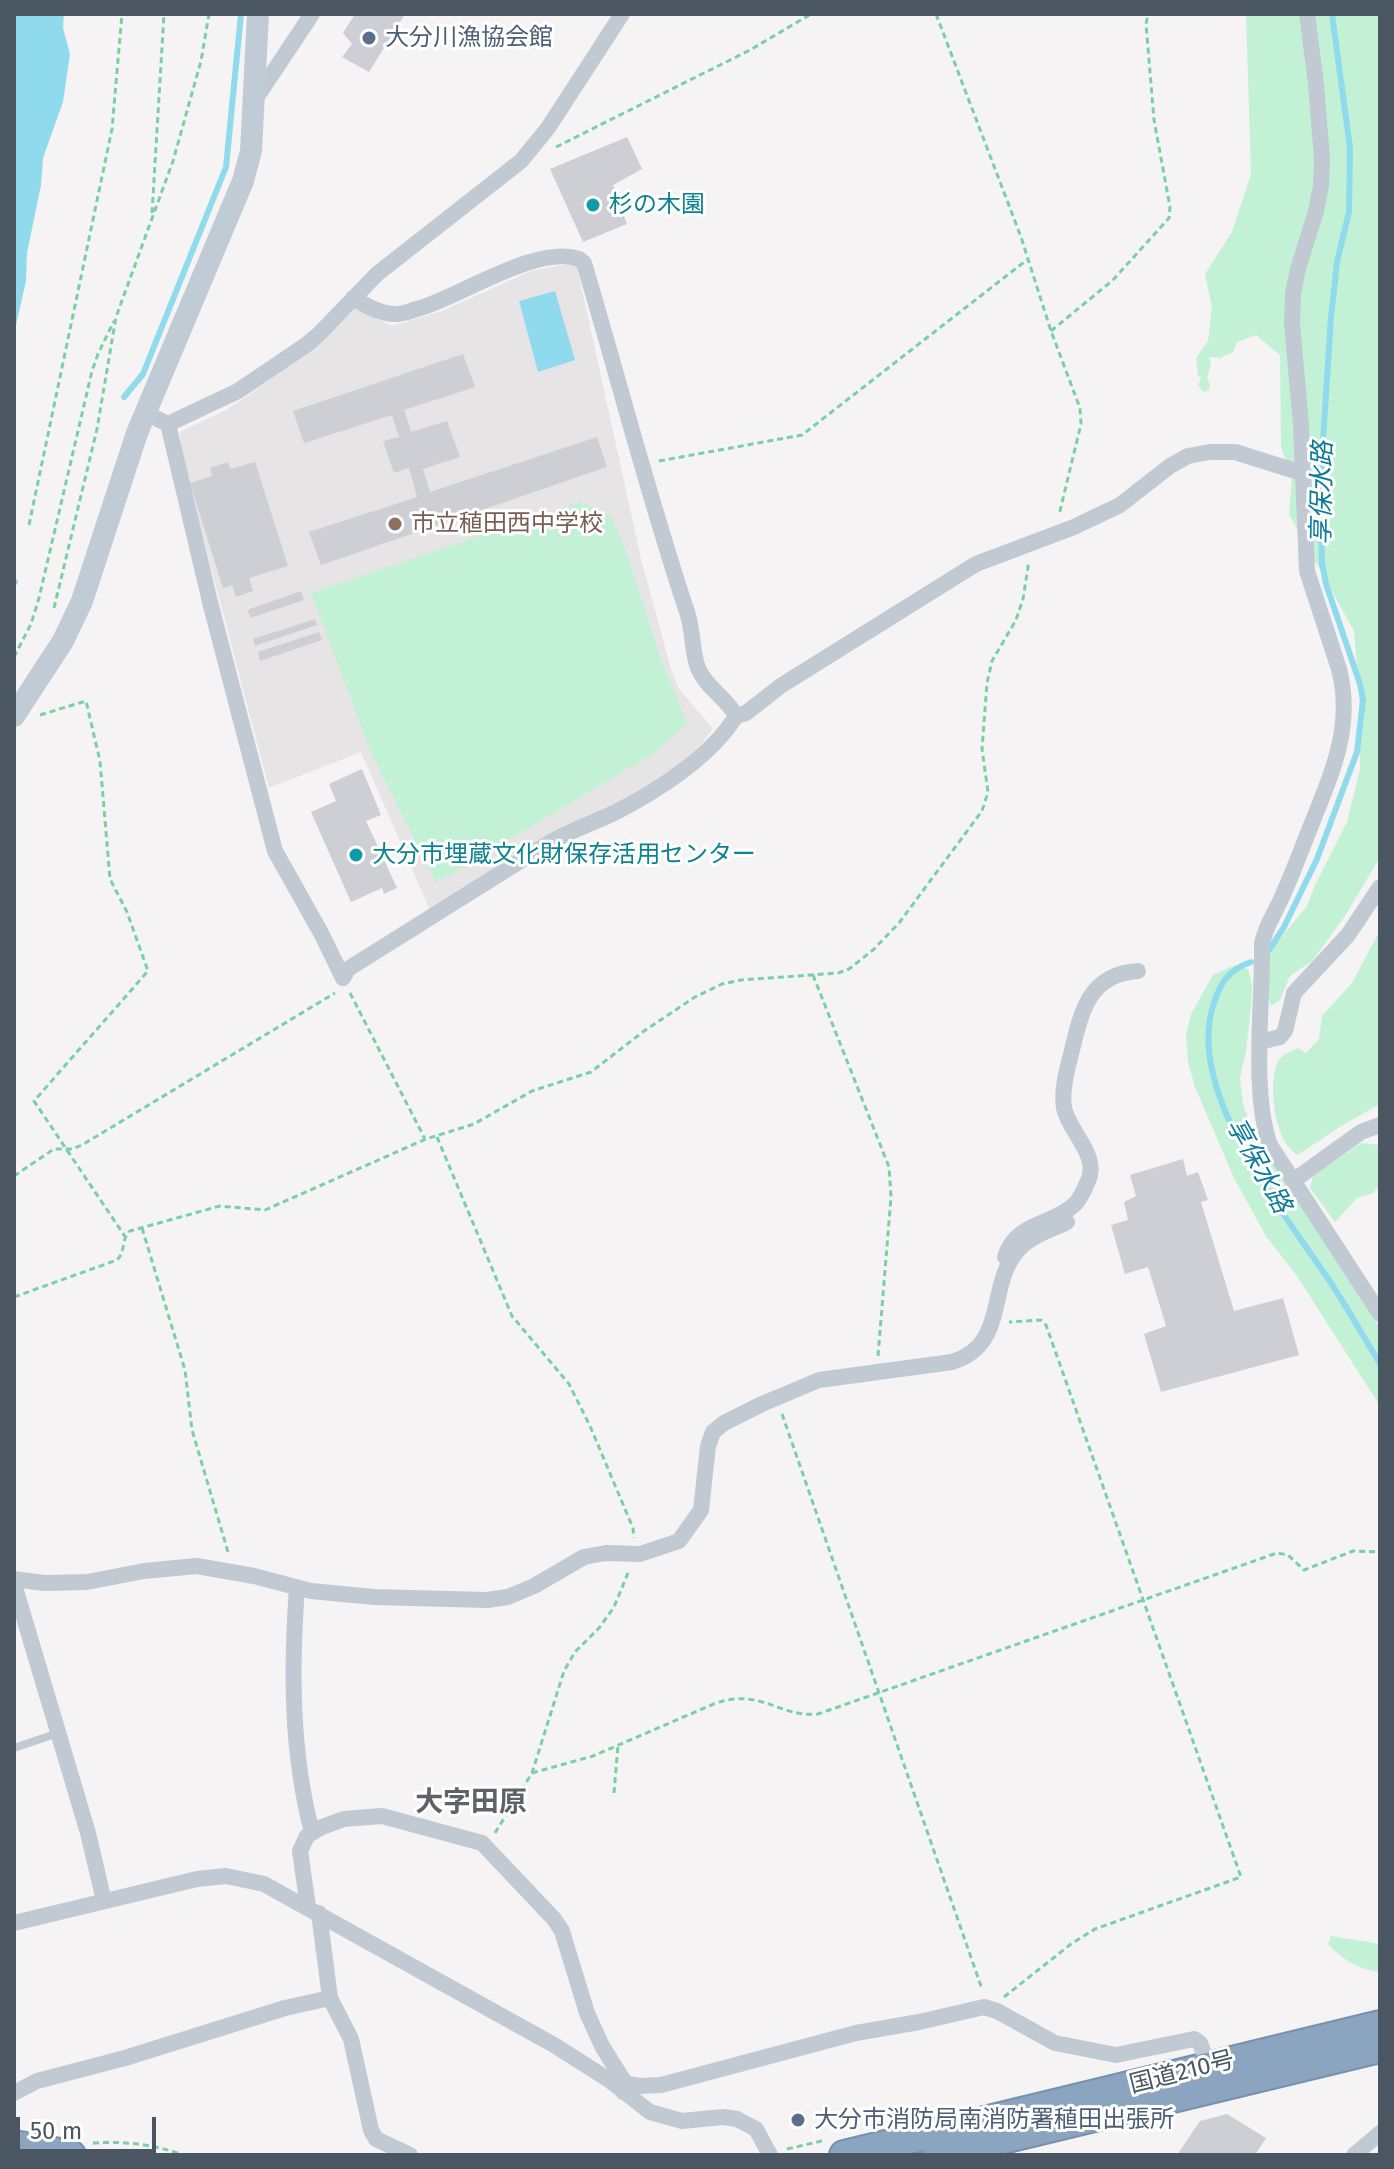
<!DOCTYPE html>
<html>
<head>
<meta charset="utf-8">
<style>
  body { margin:0 }
  #map { position:relative; width:1394px; height:2169px; overflow:hidden; background:#f5f3f3; font-family:"Fira Sans",sans-serif }
  canvas { display:block }
  .frame { position:absolute; inset:0; border:16px solid #4a5661; pointer-events:none }
  .scale { position:absolute; left:16px; top:2117px; width:140px; height:36px; box-sizing:border-box; border:4px solid #4a5661; border-top:0; padding-left:10px; font-size:24px; line-height:28px; white-space:nowrap; color:#4a5661; -webkit-text-stroke:6px #fff; paint-order:stroke }
</style>
</head>
<body>
<div id="map">
<canvas width="1394" height="2169"></canvas>
<div class="frame"></div>
<div class="scale">50 m</div>
</div>
<script>
const ctx = document.querySelector('canvas').getContext('2d');
ctx.lineJoin = 'round';
function paint(path, color) { ctx.fillStyle = color; ctx.fill(path, 'evenodd'); }
function trace(path, color, width, dash) { ctx.strokeStyle = color; ctx.lineWidth = width; ctx.lineCap = dash ? 'butt' : 'round'; ctx.setLineDash(dash || []); ctx.stroke(path); }
function write(font, color, halo, rows, align = 'center') {
  ctx.font = font + ' "Fira Sans","Noto Sans JP",sans-serif'; ctx.lineWidth = 6; ctx.setLineDash([]); ctx.textBaseline = 'middle'; ctx.strokeStyle = halo; ctx.fillStyle = color; for (const [text, x, y, turn = 0] of rows) {
    ctx.save(); ctx.translate(x, y); ctx.rotate((+turn || 0) * Math.PI / 180); ctx.textAlign = isNaN(turn) ? turn : align; if (halo) ctx.strokeText(text, 0, 0); ctx.fillText(text, 0, 0); ctx.restore();
  }
}
paint(new Path2D(`
  M568 264 577 267 641 559 671 669 679 689 713 729 694 753 668 773 608 810 430 910 361 752 269 788 181 453 180 432 226 410 249 395 324 339 356 308 392 326 442 311 531 271Z`), '#e6e4e5');
paint(new Path2D(`
  M1246 14H1380V857L1345 916 1312 961 1290 976 1280 1000 1271 1006 1265 987V957L1307 906 1315 885 1347 822 1360 769V705L1354 631 1289 514 1292 477 1281 447 1280 355 1256 335 1237 342 1233 352 1220 358 1209 357 1211 363 1207 378 1210 384 1209 390 1203 392 1198 385 1201 378 1198 375 1196 358 1208 341 1212 308 1205 274 1232 232 1251 174Z
  M580 502 611 516 625 548 661 660 687 723 651 755 436 883 372 755 311 593Z
  M1380 930V1104L1341 1126 1298 1155C1275 1144 1267 1084 1278 1062 1282 1054 1290 1052 1298 1048L1306 1053 1319 1039 1322 1016 1352 983Z
  M1235 965 1248 969 1252 985 1251 1007 1246 1051 1240 1078 1243 1104 1253 1132 1380 1328V1406L1297 1276 1266 1236 1234 1178 1195 1087 1188 1062 1186 1035 1191 1014 1213 975Z
  M1361 1143 1380 1145V1192L1376 1188 1374 1193 1357 1198 1335 1222 1310 1188 1313 1176Z
  M1331 1936 1380 1944V1972C1360 1970 1341 1959 1328 1944Z`), '#c3f1d5');
paint(new Path2D(`
  M14 14H64L63 28 70 54 63 102 43 158 41 185 27 253 26 281 14 334Z
  M555 291 575 360 538 372 519 301Z`), '#90daee');
trace(new Path2D(`
  M124 397 143 374 226 167 241 14
  M14 582H15
  M1269 950 1284 927 1317 859 1357 752 1363 700 1360 684 1326 584 1322 563 1320 487 1331 317 1337 262 1349 212 1350 148 1332 14
  M1251 962C1228 970 1220 983 1213 1006 1186 1092 1283 1212 1329 1280 1347 1307 1363 1336 1380 1364`), '#90daee', 6);
paint(new Path2D(`
  M355 14H405L369 72 342 57 352 44 343 33Z
  M627 137 642 169 613 185 627 224 583 242 550 169Z
  M463 354 475 387 404 410 411 432 447 421 460 457 423 469 430 492 597 437 607 467 321 565 309 532 417 497 409 468 394 473 383 441 399 437 392 415 304 443 293 411Z
  M228 462 230 469 255 462 288 566 249 578 253 591 236 597 232 585 223 588 190 483 212 476 210 468Z
  M301 591 304 600 251 618 247 610Z
  M315 619 317 625 255 646 253 639Z
  M319 632 322 640 260 661 258 652Z
  M362 769 381 815 366 821 397 888 384 894 382 888 351 902 311 812 336 801 329 784Z
  M1183 1159 1187 1176 1198 1172 1208 1200 1201 1202 1234 1311 1283 1298 1299 1355 1161 1392 1144 1334 1166 1326 1148 1267 1125 1274 1111 1225 1128 1220 1124 1202 1136 1196 1130 1175Z
  M1227 2114 1266 2138 1255 2155H1177L1200 2121Z`), '#cdcfd5');
const highway = new Path2D(`
  M14 2145 71 2155
  M844 2155 1380 2025
  M937 2155 1380 2048`);
trace(highway, '#7690ad', 32);
trace(new Path2D(`
  M936 14 1021 237 1051 331 1080 408 1081 424 1059 515
  M556 147 750 50 811 14
  M152 213 164 14
  M1051 331 1113 280 1169 218 1170 207 1154 120 1146 24 1148 14
  M659 461 802 435 1028 259
  M29 525 112 129 122 14
  M54 608 97 429 116 317 173 161 201 61 209 14
  M14 657 31 624 39 598 92 371 98 354 114 321
  M40 715 86 701 100 761 110 879 127 912 148 971 34 1101 126 1238
  M813 975 889 1167 891 1197 878 1356
  M350 993 425 1139
  M437 1137 512 1316 569 1384 590 1426 633 1528 634 1538
  M14 1176 54 1149H72L82 1145 335 993
  M142 1228 185 1370 192 1430 228 1552
  M14 1297 117 1260C126 1252 121 1238 130 1231L220 1206 265 1210 426 1139 474 1124 532 1091 591 1072 644 1031 695 997 722 984 741 980 838 973 849 969 873 950 899 923 982 811 988 792 982 749 987 683 992 661 1016 620 1023 599 1029 561
  M782 1414 982 1989
  M532 1773 593 1756 716 1703C762 1688 780 1718 818 1714L1277 1553 1288 1555 1304 1570 1353 1551 1380 1552
  M614 1793 618 1745
  M495 1833 532 1773 564 1671 575 1652 599 1628 614 1607 628 1573
  M1004 1997 1071 1944 1095 1929 1241 1877 1046 1325 1041 1320 1009 1322
  M93 2143C123 2141 154 2144 183 2155
  M787 2149 826 2140`), '#7ad0a6', 3, [6, 4]);
trace(new Path2D(`
  M14 1748 58 1733`), '#c1cad2', 8);
trace(new Path2D(`
  M1307 14 1316 84 1322 159 1321 186 1316 211 1298 269 1293 294 1292 323 1301 425 1307 571 1339 669C1353 724 1334 768 1314 818 1303 845 1293 873 1281 899 1274 915 1265 927 1262 944 1263 1002 1251 1093 1270 1145L1380 1314
  M254 101 312 14
  M145 413 168 424 211 606 275 851 321 933 343 978
  M168 424 238 391 306 345 318 335 377 274 521 161 548 128 622 14
  M736 716 746 713 782 685 976 564 1074 527 1120 505 1170 466 1188 456 1210 452H1235L1302 473
  M343 978 348 969 549 843C571 830 594 823 616 812 657 791 712 756 736 716 727 698 706 688 698 668 692 652 693 632 688 615 649 499 619 380 584 263L579 259C536 244 460 297 417 309 409 311 401 315 393 314 378 313 365 305 353 298
  M1260 1042 1280 1037 1285 1031 1294 993 1348 935 1380 887
  M1293 1181 1361 1132 1380 1125
  M1005 1257C1016 1221 1053 1226 1076 1203 1081 1197 1085 1188 1088 1181 1100 1156 1069 1132 1064 1108 1061 1092 1067 1069 1071 1054 1081 1013 1088 974 1138 971
  M14 1579 44 1583 87 1582 144 1571 197 1566 254 1576 311 1591 374 1597 487 1600 508 1597 534 1586 584 1557 606 1553 640 1554 679 1541 701 1510 708 1446 713 1432 724 1423 762 1404 819 1380 952 1362C1009 1344 986 1287 1018 1250 1030 1236 1051 1230 1067 1222
  M14 1584 88 1833 104 1901
  M297 1588C291 1669 291 1753 312 1832
  M308 1907 300 1851 307 1836 322 1827 344 1819 382 1816 482 1843 554 1919 562 1931 587 2013 602 2046 625 2083 623 2092
  M319 1913 330 1998 351 2039 371 2130 376 2139 410 2155
  M14 1923 197 1879 226 1876 264 1884 554 2045 609 2080 650 2112 682 2121 723 2117 737 2119 756 2129 770 2155
  M625 2083 640 2086 661 2085 856 2033 919 2022 984 2007 997 2011 1055 2043 1116 2055 1194 2039 1200 2043 1209 2067
  M14 2093 37 2081 125 2058 285 2008 330 1998
  M1354 2155 1380 2133`), '#c1cad2', 16);
trace(new Path2D(`
  M14 716 63 641 82 601 137 433 243 181 251 151 258 14`), '#c1cbd6', 22);
trace(highway, '#8ba5c1', 28);
for (const [x, y, r, color] of [
  [369,38,8,"#5c6f8a"],
  [593,205,8,"#0f9aa8"],
  [395,524,8,"#8d6e63"],
  [356,855,8,"#0f9aa8"],
  [798,2120,8,"#5c6f8a"]
]) { const dot = new Path2D(); dot.arc(x, y, r, 0, 2 * Math.PI); ctx.fillStyle = color; ctx.fill(dot); trace(dot, '#fff', 3); }
write('24px', '#4e5e75', '#fff', [
  ["大分川漁協会館",385,38],
  ["大分市消防局南消防署稙田出張所",814,2120]
], 'left');
write('24px', '#0d838f', '#fff', [
  ["杉の木園",609,205],
  ["大分市埋蔵文化財保存活用センター",372,855]
], 'left');
write('24px', '#785e54', '#fff', [
  ["市立稙田西中学校",411,524]
], 'left');
write('24px', '#4a5661', '#fff', [
  ["国道210号",1182,2073,-14]
]);
write('italic 26px', '#0c7c9b', '#fff', [
  ["享保水路",1323,493,-89],
  ["享保水路",1258,1166,61]
]);
write('bold 28px', '#5f6368', '#fff', [
  ["大字田原",471,1803]
]);
</script>
</body>
</html>
